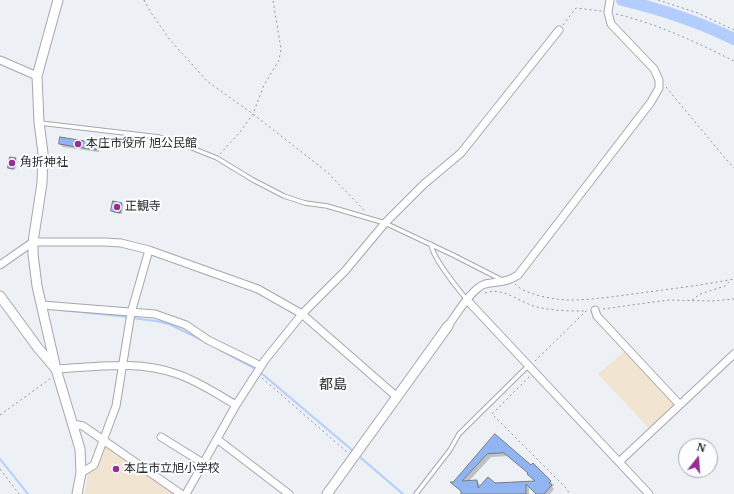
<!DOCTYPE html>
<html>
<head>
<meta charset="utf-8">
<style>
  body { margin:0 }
  #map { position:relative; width:734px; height:494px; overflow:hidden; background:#edf0f5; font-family:"Noto Serif",serif }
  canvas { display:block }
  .north { position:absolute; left:678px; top:438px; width:40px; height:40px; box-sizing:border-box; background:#fcfdfe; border:1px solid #a7a8aa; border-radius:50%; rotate:17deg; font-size:11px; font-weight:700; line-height:16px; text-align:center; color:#28292b }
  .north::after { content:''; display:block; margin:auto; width:14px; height:18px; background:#952f94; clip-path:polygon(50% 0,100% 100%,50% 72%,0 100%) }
</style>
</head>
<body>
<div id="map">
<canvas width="734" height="494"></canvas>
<div class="north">N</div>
</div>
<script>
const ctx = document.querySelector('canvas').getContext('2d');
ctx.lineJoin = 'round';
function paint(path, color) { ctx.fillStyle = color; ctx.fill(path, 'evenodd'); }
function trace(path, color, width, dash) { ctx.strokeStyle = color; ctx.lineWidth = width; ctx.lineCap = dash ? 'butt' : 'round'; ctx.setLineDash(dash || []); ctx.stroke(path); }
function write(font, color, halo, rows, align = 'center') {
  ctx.font = font + ' "Noto Serif","Noto Sans JP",serif'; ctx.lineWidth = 4; ctx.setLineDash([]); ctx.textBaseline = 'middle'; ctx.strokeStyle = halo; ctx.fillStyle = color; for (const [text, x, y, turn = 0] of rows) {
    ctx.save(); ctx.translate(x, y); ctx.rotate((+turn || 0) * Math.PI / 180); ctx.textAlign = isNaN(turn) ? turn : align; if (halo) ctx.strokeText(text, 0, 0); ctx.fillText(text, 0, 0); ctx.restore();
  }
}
paint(new Path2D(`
  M625 351 674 403V405L649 428 598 374Z
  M105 445 179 494H84L86 487 88 472 96 465Z`), '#f1e4d0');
paint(new Path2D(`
  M60 144H97L99 146V152L63 147Z
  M15 159 17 161 15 170 10 169 9 168Z
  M122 204 123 205 122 214 114 213 112 211Z
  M495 436 531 466 533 464 546 476 545 477 554 485 552 487 554 489 550 494H537L529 486V494H462V489L456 487ZM509 456 529 473 537 482 481 486 477 481 468 482 491 457Z`), '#0003');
trace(new Path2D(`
  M60 310 128 317
  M132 318 156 321 169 324 202 340
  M220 350 256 369
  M260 372 352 450
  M361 458 403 494
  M0 459 28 494`), '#b3cdfd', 2);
trace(new Path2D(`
  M622 0C660 9 699 22 734 39`), '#b3cdfd', 12);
const building = new Path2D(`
  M60 137 97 143 96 150 59 144Z
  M10 157 16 158 13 169 8 168Z
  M113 201 122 203 120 213 111 211Z
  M495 434 531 465 533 463 551 481 549 483 552 485 544 494H536L526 484V494H461V491L450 482H453ZM504 453 528 473 527 474 535 481 495 483 488 477 478 488 477 480 462 481 487 454Z`);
paint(building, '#91b5f3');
trace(building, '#787b80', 1);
const service = new Path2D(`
  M40 123 159 137 187 146 217 158 253 180 284 196 305 203 327 206 385 223 453 255 502 280
  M431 244C432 257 458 289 467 300
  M416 494 450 450 459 434 528 366`);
const minor = new Path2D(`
  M0 60 37 76
  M0 265 33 242H105L121 243 149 250 258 289 302 314 397 397
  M467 300 649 494
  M42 305 155 314 186 325 208 340 261 366
  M595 310 597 316 679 404
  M448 326C456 315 472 288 485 284 498 281 506 283 518 275L651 102 659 88V80L654 69 611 24 608 12 610 0
  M56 369C95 367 138 360 177 374 198 381 217 394 236 405
  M73 424 83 426 181 494
  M161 437 203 463
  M217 439 289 494
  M619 462 734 354
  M81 473 94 465 116 406 131 313 149 250
  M186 494 236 405 265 360 302 314 345 271 385 223 424 184 461 153 559 30`);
const tertiary = new Path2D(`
  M58 0 37 76 39 122 43 153 42 183 33 242V254L37 286 56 369 80 449 81 473 77 494
  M0 296 38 348 55 368
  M327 494 448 326`);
trace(service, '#a4a7ac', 5.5);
trace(minor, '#a4a7ac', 9);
trace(tertiary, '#a4a7ac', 11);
trace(new Path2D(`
  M144 0 150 11 170 40 208 82 253 114 327 172 366 212
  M658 0 698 13 734 30
  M616 14C658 24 696 42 734 61
  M563 25 576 8 601 11
  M666 87 725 158 734 168
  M220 154 240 132 253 114 264 85 279 60 281 49 273 0
  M515 284C525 295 556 300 570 300 594 300 617 296 640 293 671 289 703 285 734 279
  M485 293C503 286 520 303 537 307 554 311 571 311 587 311
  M692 300 700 294 725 286 731 280
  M603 309 668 300 713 301 734 299
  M535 361 586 311
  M529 377 492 414 565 487 570 494
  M262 378 347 452
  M0 415 51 378
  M0 469 19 494`), '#929498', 1, [2, 3]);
trace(service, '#fff', 3.5);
trace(minor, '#fff', 7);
trace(tertiary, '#fff', 9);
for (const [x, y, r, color] of [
  [78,144,4,"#952f94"],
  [12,163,4,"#952f94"],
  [117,207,4,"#952f94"],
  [116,469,4,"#952f94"]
]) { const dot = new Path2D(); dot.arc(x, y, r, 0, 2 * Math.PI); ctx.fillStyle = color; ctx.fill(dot); trace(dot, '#fcfdfe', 1.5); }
write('12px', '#28292b', '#fcfdfe', [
  ["本庄市役所 旭公民館",86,144],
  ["角折神社",20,163],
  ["正観寺",125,207],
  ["本庄市立旭小学校",124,469]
], 'left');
write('14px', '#28292b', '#fcfdfe', [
  ["都島",333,385]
]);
</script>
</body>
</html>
